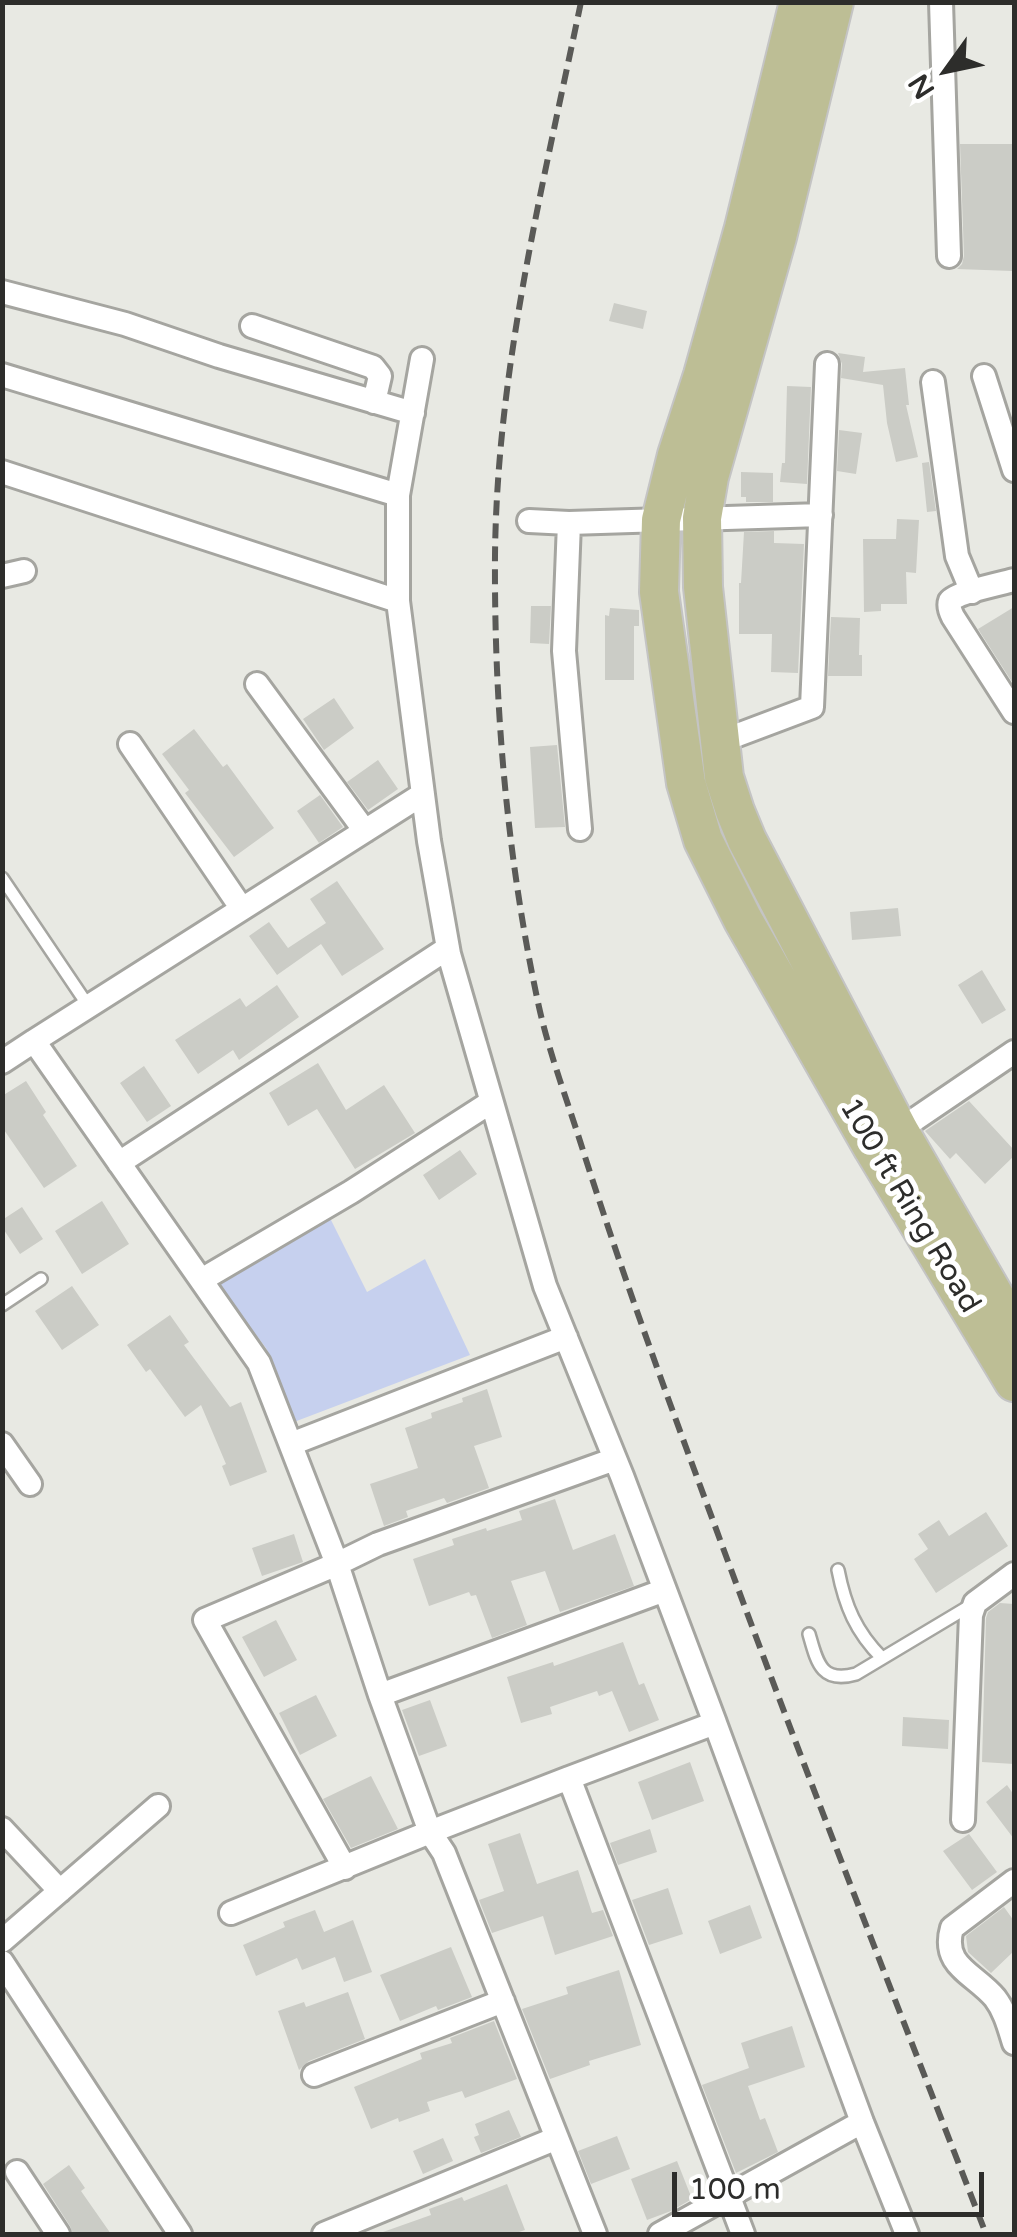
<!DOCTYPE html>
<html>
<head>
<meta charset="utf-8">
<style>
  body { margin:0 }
  #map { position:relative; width:1017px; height:2237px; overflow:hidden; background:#e8e9e3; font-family:"Varela Round",sans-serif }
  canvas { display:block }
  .frame { position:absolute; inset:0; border:5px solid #2d2d2b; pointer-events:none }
  .north { position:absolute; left:897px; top:20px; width:100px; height:100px; -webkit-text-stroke:8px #fff; paint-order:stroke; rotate:237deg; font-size:28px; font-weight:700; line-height:40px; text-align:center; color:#2d2d2b }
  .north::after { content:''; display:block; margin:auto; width:35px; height:45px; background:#2d2d2b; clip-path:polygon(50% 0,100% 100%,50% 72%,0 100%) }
  .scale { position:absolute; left:672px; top:2172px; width:312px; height:45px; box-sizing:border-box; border:5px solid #2d2d2b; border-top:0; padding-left:12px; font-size:30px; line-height:35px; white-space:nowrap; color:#2d2d2b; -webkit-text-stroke:8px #fff; paint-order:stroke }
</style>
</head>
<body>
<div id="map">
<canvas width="1017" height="2237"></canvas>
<div class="frame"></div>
<div class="north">N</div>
<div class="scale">100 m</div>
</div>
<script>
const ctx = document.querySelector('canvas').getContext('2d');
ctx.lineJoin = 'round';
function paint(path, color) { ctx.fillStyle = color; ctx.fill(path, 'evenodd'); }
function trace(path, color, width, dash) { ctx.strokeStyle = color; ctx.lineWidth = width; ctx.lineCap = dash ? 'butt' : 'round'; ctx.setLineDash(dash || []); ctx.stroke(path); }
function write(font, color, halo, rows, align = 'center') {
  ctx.font = font + ' "Varela Round",sans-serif'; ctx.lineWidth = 10; ctx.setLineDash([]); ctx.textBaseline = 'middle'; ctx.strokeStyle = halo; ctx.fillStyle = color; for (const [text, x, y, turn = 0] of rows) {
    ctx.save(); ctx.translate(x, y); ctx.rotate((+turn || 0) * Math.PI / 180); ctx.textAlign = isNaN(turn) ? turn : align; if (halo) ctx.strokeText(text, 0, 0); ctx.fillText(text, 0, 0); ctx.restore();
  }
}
paint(new Path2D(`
  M329 1216 367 1292 425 1259 470 1355 294 1422 266 1348 217 1284Z`), '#c6d0ee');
paint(new Path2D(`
  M960 144H1014L1012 271 957 269 962 264 964 256Z
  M614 303 647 311 643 329 609 321Z
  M838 353 865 357 863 372 905 368 909 405H906L918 457 896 462 887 423 883 385 841 378 842 364Z
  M787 386 811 387 807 484 780 482 782 463H785Z
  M839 430 862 433 856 474 837 471Z
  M929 462 936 511 927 512 922 463Z
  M741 472 773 473V502H746V497H741Z
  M897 519 919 520 916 573 906 572 907 604H881V611L864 612 863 539H896Z
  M774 531V543L804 544 798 673 771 672 772 634H739V583H741L744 532Z
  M531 606H551L549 644 530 643Z
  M1014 607V685L978 629Z
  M610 608 639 610V626H634V680H605V615L609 616Z
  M831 617 860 618 859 655H862V676H828Z
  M334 698 354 728 324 750 303 719Z
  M194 729 223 767 227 764 274 828 234 857 185 793 189 790 162 754Z
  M557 745 565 827 535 828 530 747Z
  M378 760 398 789 368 810 347 782Z
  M320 795 343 827 319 843 297 811Z
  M337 881 384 949 342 976 321 944 277 975 249 936 269 922 288 948 326 923 310 899Z
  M898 908 901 936 852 940 850 912Z
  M982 970 1006 1010 982 1024 958 985Z
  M277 985 299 1017 239 1060 233 1050 198 1074 175 1040 240 998 246 1007Z
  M318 1063 346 1110 384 1085 415 1133 355 1169 317 1109 288 1126 269 1093Z
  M144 1066 171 1106 147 1122 120 1083Z
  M26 1081 46 1112 43 1115 77 1166 44 1188 2 1127V1096Z
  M969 1101 1014 1150V1156L985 1184 956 1153 950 1159 925 1131Z
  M460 1150 477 1174 439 1200 423 1175Z
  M102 1201 129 1244 82 1274 55 1231Z
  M22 1207 43 1239 20 1254 2 1227V1220Z
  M72 1286 99 1325 62 1350 35 1311Z
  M170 1315 189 1342 184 1345 230 1407 241 1402 267 1472 230 1486 222 1466 226 1464 201 1405 185 1417 150 1369 146 1372 127 1345Z
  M487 1389 502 1437 474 1446 489 1488 447 1503 444 1498 406 1511 408 1517 384 1526 370 1484 418 1468 405 1428 432 1418 431 1413 463 1402 462 1398Z
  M555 1499 573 1550 615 1534 634 1586 560 1612 545 1571 511 1581 527 1625 492 1638 476 1595 471 1596 469 1592 429 1606 413 1559 454 1545 452 1539 486 1528 487 1531 522 1520 519 1511Z
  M986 1512 1008 1546 936 1593 914 1559 928 1549 918 1534 939 1520 949 1536Z
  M294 1534 303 1562 262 1576 252 1548Z
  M1000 1603 1014 1604V1764L982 1762 986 1618 988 1612Z
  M276 1620 297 1660 264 1677 242 1637Z
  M623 1642 639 1685 644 1683 659 1720 629 1732 612 1691 599 1696 597 1691 550 1707 552 1714 521 1723 507 1677 553 1662 554 1666Z
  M316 1695 337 1736 300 1755 279 1713Z
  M430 1700 447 1746 419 1756 402 1710Z
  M903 1717 949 1720 948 1749 902 1746Z
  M690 1762 704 1801 652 1820 638 1782Z
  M371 1776 398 1829 351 1848 323 1799Z
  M1007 1785 1014 1795V1839L986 1802Z
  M650 1829 657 1852 618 1865 610 1843Z
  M520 1833 537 1884 578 1870 592 1913 603 1910 613 1936 555 1955 543 1916 492 1933 479 1900 504 1891 488 1844Z
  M969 1834 997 1872 972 1890 943 1851Z
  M668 1888 683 1934 649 1945 632 1900Z
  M750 1905 762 1938 720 1954 708 1921Z
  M1004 1907 1014 1921V1951L991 1973 968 1952 966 1936Z
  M315 1910 324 1932 353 1920 372 1972 344 1982 335 1957 302 1970 297 1958 256 1976 243 1945 285 1927 283 1922Z
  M451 1947 472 1997 438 2010 436 2006 400 2021 380 1975Z
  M619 1970 641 2045 589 2061 590 2065 550 2079 522 2009 568 1994 566 1987Z
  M348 1992 365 2039 309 2061 299 2070 278 2011 304 2002 306 2007Z
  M494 2021 517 2079 465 2098 462 2091 427 2102 430 2111 399 2122 398 2118 371 2129 354 2087 422 2059 420 2053 452 2043 450 2038Z
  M792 2026 805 2067 748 2086 760 2120 765 2118 778 2152 736 2173 702 2085 749 2068 741 2043Z
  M509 2110 521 2137 481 2153 474 2137 479 2135 475 2124Z
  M617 2136 630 2169 591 2184 578 2151Z
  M443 2138 453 2161 423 2174 413 2151Z
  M677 2161 692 2199 671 2211 647 2220 631 2179Z
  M69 2165 85 2188 81 2191 111 2234H73L70 2226 43 2184Z
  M507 2184 525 2230 513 2234H383V2232L431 2215 429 2209 462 2197 464 2201Z`), '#cbccc6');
const lane = new Path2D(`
  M2 878 89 1007
  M2 1305 41 1279
  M838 1570C845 1606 856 1632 882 1658
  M809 1634C817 1662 821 1684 856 1674L973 1604`);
const street = new Path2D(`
  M941 2 949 256
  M2 292 125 324 219 356 413 413
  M252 326 373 367 380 376 374 402
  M2 375 398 495V601L429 841 449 954 545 1286 622 1476 715 1723
  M984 376 1014 470
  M933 382 957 556 972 592
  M2 472 398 601
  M398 495 422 359
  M529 521 569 523 821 515
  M569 523 564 651 580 829
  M2 576 24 571
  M1014 580C1003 583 955 593 950 601 948 606 951 613 953 617L1014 712
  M257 684 365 831
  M719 742 812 707 827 364
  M130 744 242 909
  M34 1041 423 794
  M2 1062 34 1041 259 1363 337 1564 380 1695 430 1832 444 1853 595 2234
  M892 1135 1014 1052
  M119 1163 448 948
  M203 1279 351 1192 491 1102
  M2 1444 30 1484
  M291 1444 566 1337
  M380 1695 665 1590
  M963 1820 971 1615 975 1603 1014 1574
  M2 1829 60 1891
  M345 1868 205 1620 337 1564 378 1544 615 1459
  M1014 1881 952 1928C941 1966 974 1973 995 1998 1005 2011 1009 2027 1014 2043
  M231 1913 430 1832 569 1778
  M2 1941 158 1806
  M2 1962 180 2234
  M314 2075 503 2001
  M17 2172 58 2234
  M324 2234 557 2138
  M660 2234 862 2122
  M743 2234 569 1778 715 1723 862 2122 907 2234`);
const primary = new Path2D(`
  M799 2 744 228 703 375 677 455 661 520 659 592 686 783 703 840 743 920 873 1148 1014 1382
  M834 2 777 237 709 477 702 518 703 587 724 777 735 811 747 840 899 1131 1014 1330`);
trace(lane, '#a5a5a0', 16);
trace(street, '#a5a5a0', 28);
trace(primary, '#c4c4c4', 42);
trace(lane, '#fff', 11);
trace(street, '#fff', 22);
trace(primary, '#bdbe95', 38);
trace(new Path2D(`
  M581 2C543 185 497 368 495 555 494 706 507 860 539 1007 549 1052 566 1097 580 1141 621 1271 668 1399 715 1526 802 1764 895 1999 986 2234`), '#5a5a57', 6, [15, 8]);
write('30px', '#2d2d2b', '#fff', [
  ["100 ft Ring Road",909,1206,59]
]);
</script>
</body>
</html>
